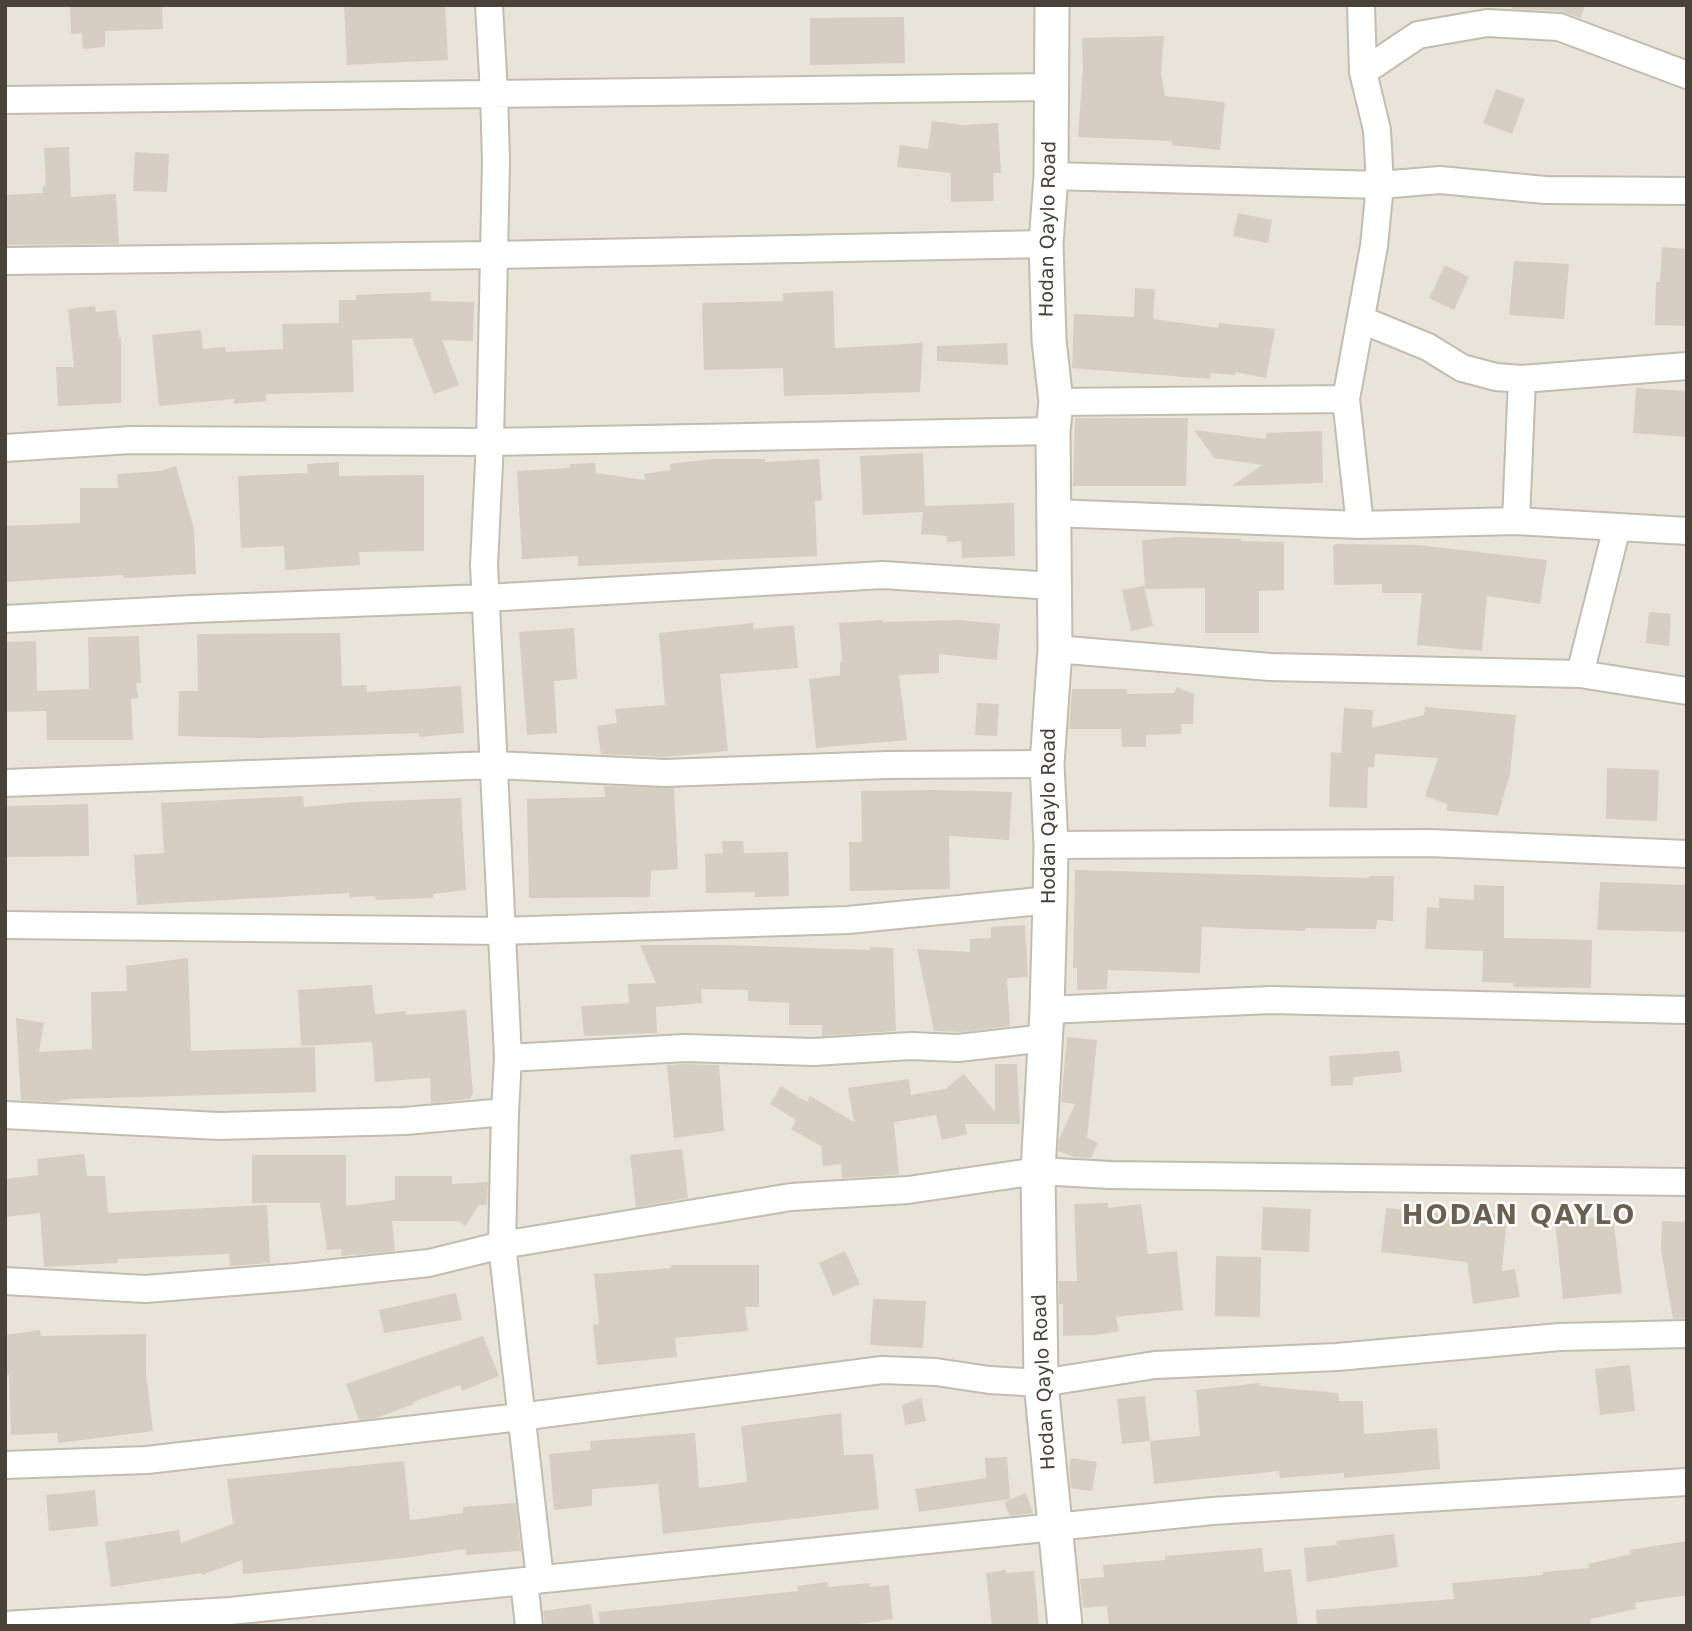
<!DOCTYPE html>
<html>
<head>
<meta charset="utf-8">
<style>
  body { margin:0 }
  #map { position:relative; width:1692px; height:1631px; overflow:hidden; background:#f5f2ea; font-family:"DejaVu Sans",sans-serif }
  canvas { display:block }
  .frame { position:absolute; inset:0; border:7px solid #494238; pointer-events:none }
</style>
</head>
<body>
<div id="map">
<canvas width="1692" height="1631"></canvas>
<div class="frame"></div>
</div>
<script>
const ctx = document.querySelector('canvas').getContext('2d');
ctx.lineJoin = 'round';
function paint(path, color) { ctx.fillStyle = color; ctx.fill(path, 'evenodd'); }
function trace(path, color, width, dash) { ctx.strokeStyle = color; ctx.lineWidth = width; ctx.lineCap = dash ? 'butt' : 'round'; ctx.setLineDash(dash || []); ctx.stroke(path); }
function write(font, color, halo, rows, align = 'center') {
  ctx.font = font + ' "DejaVu Sans",sans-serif'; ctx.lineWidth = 5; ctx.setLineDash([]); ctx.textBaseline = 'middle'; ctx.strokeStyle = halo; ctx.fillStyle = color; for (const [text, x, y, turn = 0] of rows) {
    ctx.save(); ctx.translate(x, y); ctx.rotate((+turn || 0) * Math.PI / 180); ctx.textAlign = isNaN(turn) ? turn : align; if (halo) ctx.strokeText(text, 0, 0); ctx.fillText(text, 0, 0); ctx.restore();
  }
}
paint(new Path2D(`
  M5 5H1687V1626H5Z`), '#e9e4d9');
paint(new Path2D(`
  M70 5H162L163 29 105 31V47L83 49 82 33 71 34Z
  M344 5H445L448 60 347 65Z
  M1512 5H1585L1581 18 1560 11 1512 9Z
  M904 17 905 63 810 65V18Z
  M1164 36 1161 73 1165 96 1225 102 1220 150 1172 145V141L1078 137 1083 68 1082 38Z
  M1496 89 1525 99 1512 134 1483 123Z
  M932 121 963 125 998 123 1001 173H993L994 201 951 202V173L897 167 900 145 928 149Z
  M69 147 71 197 116 194 119 244 5 245V195L43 193V186H46L44 148Z
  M135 152 169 154 167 192 133 191Z
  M1238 213 1272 220 1268 243 1233 236Z
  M1662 247 1687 249V326L1655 325 1656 282H1660Z
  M1514 261 1569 264 1564 319 1509 315Z
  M1445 265 1469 277 1454 310 1429 298Z
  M1135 288 1155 289 1153 319 1218 328 1219 323 1275 329 1266 378 1235 372V375L1211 373 1210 379 1072 368 1074 314 1134 317Z
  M833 291 835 348 923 343 920 392 784 396 783 368 704 370 702 303 783 301V293Z
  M431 292V301L474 302 473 341 442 340 459 385 434 394 412 338 352 340 354 392 266 394V401L234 404V399L159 406 152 335 201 330 203 349 225 347 226 352 283 349 282 324 339 323V300H356V295Z
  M95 306 96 312 116 310 119 338H121V403L58 406 56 367H74L68 309Z
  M1007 343 1008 365 937 361V346Z
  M1636 388 1687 391V437L1633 433Z
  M1075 418H1188L1186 486H1073Z
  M1194 430 1266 439V433L1322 431 1323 483 1232 486 1262 465 1214 458Z
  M923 453 925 506 1014 503 1015 556 962 558 961 541 947 542V536L921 534 923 512 863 515 860 456Z
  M712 459H765V462L819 459 822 500 815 501 817 556 578 566V556L522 559 517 471 570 468V464L595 463 596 473 645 480 644 474 670 470V464Z
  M339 462V476L424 475V551L359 552 360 565 285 570 284 546 241 548 238 476 308 473 307 464Z
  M176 466 194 529 196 574 124 578 123 575 5 582V526L80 523V488H118L117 474 160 471Z
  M1178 537 1241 539V541L1284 542V590L1259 591V633H1205V588L1145 589 1142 540Z
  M1335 544 1418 545 1547 560 1540 604 1487 596 1482 651 1417 645 1422 593H1382V584L1334 585 1333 547Z
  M1144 586 1153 626 1131 631 1122 590Z
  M1649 612 1671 614 1669 646 1646 643Z
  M883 620V622L959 620 1000 624 997 660 939 654V673L899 675 907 740 816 748 809 679 840 675V662H842L839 623Z
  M753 623 754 629 794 625 798 668 720 674 728 751 665 757 601 754 597 726 617 723 615 709 665 705 659 633Z
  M574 628 577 679 554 681 557 733 527 735 519 632Z
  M340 633 342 686 367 685V692L461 686 464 733 419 737V733L260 738 178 736 179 691H198L197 634Z
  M139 636 141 683H136L138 698 131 699 133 740H47L46 711 5 712V642L36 641 37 691 89 689 88 637Z
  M1177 687 1194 694 1193 724H1181V734L1146 735V747H1122L1121 729H1069L1072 689H1127V694L1174 693Z
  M977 703 999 704 997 736 975 735Z
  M1425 707 1516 715 1510 774 1498 816 1488 814 1447 811V804L1425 796 1438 758 1375 754 1374 767H1368L1367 808 1329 807 1331 752 1341 753 1344 708 1373 710 1372 728 1424 715Z
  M1607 768 1659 770 1657 821 1606 819Z
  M604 786 674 788 678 869 651 871 650 897 529 898 527 799 605 797Z
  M935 790 1012 792 1009 840 949 836 950 889 850 891 849 842H862L861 791Z
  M303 796 304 807 358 802 461 798 466 890 433 894V898L376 900 375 896 349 897V893L137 905 134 855 164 853 161 803Z
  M88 804 89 856 5 857V806Z
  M722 841H743L744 853 788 852 789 896 755 897V892L706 893 705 854 723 853Z
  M1075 870 1369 878V876H1394L1393 921 1377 920 1376 929 1305 928V931L1202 927 1200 973 1108 970 1107 989 1077 990V968H1073Z
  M1600 882 1687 885V932L1597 930Z
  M1474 885 1504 886V938L1592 940 1591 988 1513 987V983L1482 982 1483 951 1425 949 1427 907 1439 908V898L1474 900Z
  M1025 925 1028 977 1007 978 1010 1026 962 1032 934 1031 917 949 970 952V939L991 938V927Z
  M640 945H725L870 950V947L893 948 896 1031 822 1036V1025H789V1003L748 1001V990L701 989 702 1003 656 1007 657 1033 584 1036 581 1006 629 1003 628 984 656 983Z
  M188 958 191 1051 315 1047 316 1092 71 1099 55 1102 21 1100 16 1018 44 1023 39 1052 92 1049 91 992 127 991 126 966Z
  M372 985 375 1014 405 1011 406 1015 466 1010 473 1093 470 1099 431 1103 430 1078 375 1082 372 1042 301 1046 298 990Z
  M1067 1037 1097 1040 1087 1138 1098 1143 1091 1158 1073 1157 1058 1151 1059 1139 1075 1104 1061 1102Z
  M1399 1051 1402 1072 1353 1077V1085L1331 1086 1329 1056Z
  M685 1064 719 1065 724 1131 674 1138 667 1065Z
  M995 1064H1017L1020 1124H965L967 1134 942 1140 936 1115 894 1122 899 1175 842 1178 841 1164 823 1166 821 1146 791 1129 796 1120 770 1104 781 1086 807 1102 810 1096 854 1122 848 1088 909 1079 911 1095 945 1089 964 1074 995 1112Z
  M682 1149 688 1198 636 1207 630 1155Z
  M84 1154 87 1176H105L108 1213 267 1205 270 1263 230 1266 229 1254 118 1259V1263L44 1267 40 1213 5 1217V1179L38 1175 37 1159Z
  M252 1155H346V1206L395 1200V1176H452V1184L488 1182 487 1205H479L465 1226 459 1221H392L395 1251 342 1256 341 1249 327 1250 320 1203H252Z
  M1108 1203V1208L1141 1204 1148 1254 1177 1251 1183 1310 1116 1317 1119 1331 1097 1335 1063 1336V1304H1059V1281H1077L1074 1204Z
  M1263 1207 1311 1209 1309 1252 1261 1250Z
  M1386 1208 1464 1216V1211L1507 1215 1502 1271 1515 1269 1520 1297 1473 1304 1467 1262 1381 1252Z
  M1613 1216 1622 1293 1563 1299 1555 1222Z
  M1662 1221 1687 1222V1318L1673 1319 1661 1249Z
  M845 1251 860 1284 833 1296 819 1263Z
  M1216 1256 1261 1257 1260 1317 1215 1316Z
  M671 1265H759V1307H745L748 1331 675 1338 677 1357 597 1365 593 1325 599 1324 594 1274 671 1268Z
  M456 1293 462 1320 384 1333 379 1310Z
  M873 1299 926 1301 923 1348 870 1345Z
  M40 1330 41 1336 146 1334V1373L153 1431 58 1443 57 1433 11 1435 9 1375 5 1376V1335Z
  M483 1336 499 1376 462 1391 460 1385 413 1402 414 1404 376 1418 359 1420 346 1384Z
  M1630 1365 1635 1411 1600 1415 1595 1369Z
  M1259 1383 1260 1386 1338 1393 1339 1401H1363L1364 1434 1437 1428 1440 1469 1344 1478V1473L1280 1478 1279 1471 1154 1484 1150 1441 1200 1436 1196 1390Z
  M1145 1396 1150 1441 1122 1444 1117 1399Z
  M921 1398 926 1421 905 1425 902 1405Z
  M841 1413 844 1455 873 1454 879 1509 663 1534 658 1484 592 1489V1506L554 1510 549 1454 591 1450 590 1441 695 1433 699 1488 747 1482 741 1426Z
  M1007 1457 1010 1499 919 1512 915 1489 986 1478 985 1458Z
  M1071 1458 1097 1462 1092 1491 1071 1488 1069 1468Z
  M404 1461 410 1520 463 1513V1507L516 1503 521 1551 466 1555 465 1549 404 1558 243 1574 242 1560 202 1575 201 1573 111 1587 105 1542 179 1530 181 1543 233 1524 227 1479Z
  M95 1490 98 1526 49 1531 46 1495Z
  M1026 1493 1033 1513 1010 1516 1004 1502Z
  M1394 1534 1398 1567 1307 1582 1304 1548 1337 1545 1336 1541Z
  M1687 1541V1595L1635 1603 1636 1609 1590 1619 1591 1624 1565 1626H1317L1316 1610 1454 1599 1452 1583 1543 1575V1572L1589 1568 1588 1564 1631 1554 1630 1550Z
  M1262 1548 1264 1572 1291 1569 1298 1626H1109L1107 1606 1083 1608 1080 1579 1104 1577 1103 1565 1165 1560V1556Z
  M1006 1570V1573L1034 1571 1039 1626H992L986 1573Z
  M828 1582V1587L869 1583 870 1587 889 1585 893 1619 845 1626H600L599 1612 798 1591 797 1586Z
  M591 1604 594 1626H545L543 1611Z`), '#d6cec0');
const minor = new Path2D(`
  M489 5 494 93 496 161 490 442 484 565 508 1058 505 1112 502 1245 540 1579
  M1363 72 1418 35 1487 23 1559 27 1687 75
  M5 100 1051 87
  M1051 176 1380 185 1440 180 1545 190 1687 191
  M5 261 493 255 1046 244
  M1362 320 1428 347 1462 368 1496 377 1522 379 1687 366
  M1056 402 1346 399
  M5 448 131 440 490 442 1053 431
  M1054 513 1360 525 1516 521 1687 531
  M1516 521 1522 379
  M1360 525 1346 399 1374 246 1380 185 1377 130 1363 72 1361 5
  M5 619 192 609 486 598 883 575 1053 586
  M1055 649 1270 667 1580 674 1687 691
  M1580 674 1617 527
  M5 783 495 765 665 773 887 765 1047 764
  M1051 845 1430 843 1687 854
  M5 925 500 931 848 920 1050 900
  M1047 1010 1271 1000 1687 1010
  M508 1058 685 1048 814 1052 911 1046 958 1048 1046 1038
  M5 1115 219 1126 405 1121 505 1112
  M5 1281 145 1289 296 1277 429 1263 502 1245 791 1197 908 1190 1038 1171 1110 1175 1687 1182
  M5 1465 147 1460 520 1417 882 1370 936 1372 989 1380 1041 1383 1155 1365 1337 1357 1560 1337 1687 1334
  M524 1581 529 1626
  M5 1625 230 1611 1212 1511 1687 1482`);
const tertiary = new Path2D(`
  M1052 5 1051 176 1046 244 1049 340 1056 402 1053 431 1055 649 1047 764 1051 845 1050 900 1047 1010 1038 1171 1041 1383 1065 1626`);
trace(minor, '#c3bdb0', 30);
trace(tertiary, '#c3bdb0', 37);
trace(minor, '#fff', 26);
trace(tertiary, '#fff', 33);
write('19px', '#494238', '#fff', [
  ["Hodan Qaylo Road",1049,229,-89],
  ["Hodan Qaylo Road",1050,816,-90],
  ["Hodan Qaylo Road",1045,1382,-93]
]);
ctx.letterSpacing = '2px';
write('bold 26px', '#6b6050', '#fff', [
  ["HODAN QAYLO",1519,1217]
]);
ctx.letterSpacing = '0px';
</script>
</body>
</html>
